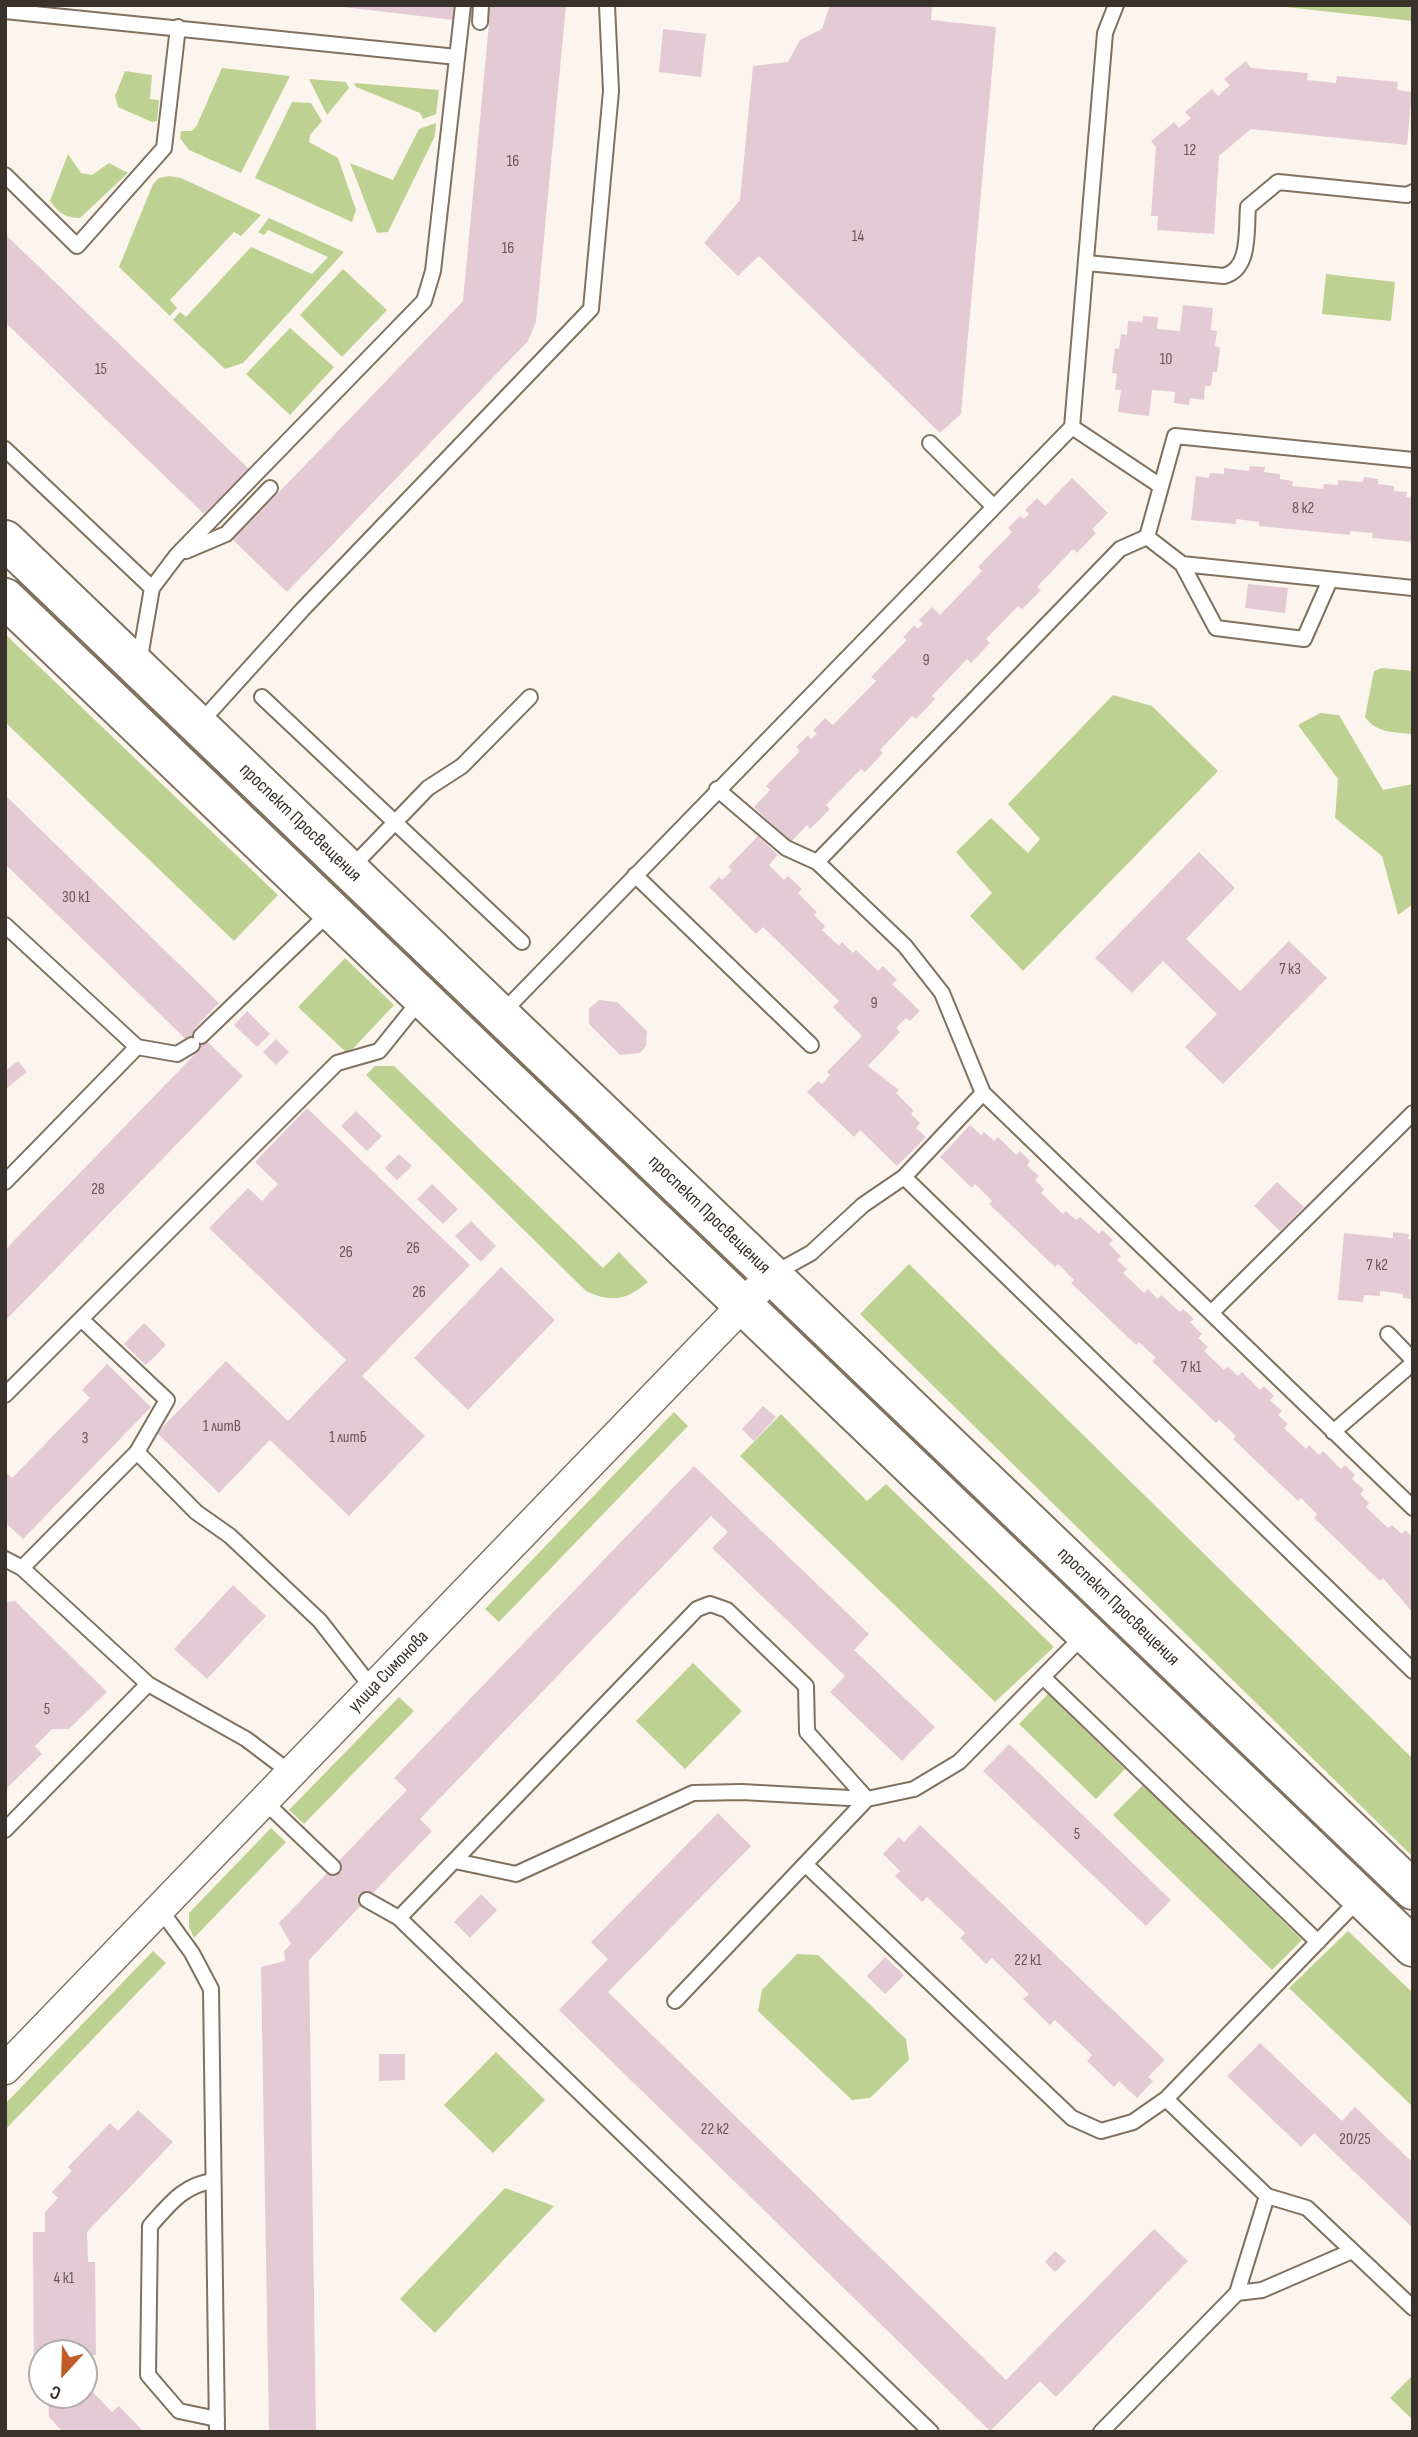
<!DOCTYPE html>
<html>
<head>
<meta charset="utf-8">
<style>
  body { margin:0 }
  #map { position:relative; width:1418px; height:2437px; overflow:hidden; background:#fcf5ed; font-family:"Sofia Sans Condensed",sans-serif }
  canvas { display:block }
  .frame { position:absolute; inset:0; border:7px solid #39322b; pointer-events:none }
  .north { position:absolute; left:28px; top:2339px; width:70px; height:70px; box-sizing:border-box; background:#fff; border:2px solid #b0adaa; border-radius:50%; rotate:202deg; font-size:19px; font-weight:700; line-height:28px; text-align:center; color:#39322b }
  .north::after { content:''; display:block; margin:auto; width:24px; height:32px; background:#c05c27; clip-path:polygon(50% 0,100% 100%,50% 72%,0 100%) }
</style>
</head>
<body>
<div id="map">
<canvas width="1418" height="2437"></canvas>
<div class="frame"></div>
<div class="north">С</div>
</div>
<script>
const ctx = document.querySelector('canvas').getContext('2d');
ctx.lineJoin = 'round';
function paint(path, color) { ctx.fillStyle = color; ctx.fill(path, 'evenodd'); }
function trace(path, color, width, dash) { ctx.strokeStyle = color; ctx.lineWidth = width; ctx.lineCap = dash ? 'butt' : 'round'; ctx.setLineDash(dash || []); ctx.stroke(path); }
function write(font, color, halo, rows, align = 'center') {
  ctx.font = font + ' "Sofia Sans Condensed",sans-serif'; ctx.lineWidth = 7; ctx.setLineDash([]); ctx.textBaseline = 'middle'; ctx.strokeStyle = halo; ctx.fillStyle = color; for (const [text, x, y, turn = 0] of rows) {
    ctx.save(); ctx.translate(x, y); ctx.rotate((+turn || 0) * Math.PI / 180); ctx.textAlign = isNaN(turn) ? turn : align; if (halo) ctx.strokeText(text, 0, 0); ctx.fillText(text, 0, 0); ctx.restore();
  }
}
paint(new Path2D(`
  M1267 5H1413V21Z
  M222 68 290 76 241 173 189 150 180 138 181 131H192L197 125Z
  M125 71 152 75 150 99 159 100 157 121 152 122 118 107 115 96Z
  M309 79 346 82 349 88 327 115Z
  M354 83 439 90 436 114 423 119 420 113 356 87Z
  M292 102 311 103 322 121 310 135 309 142 338 158 356 210 352 222 255 178Z
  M436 123 435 136 388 232 377 233 350 163 393 180 419 129Z
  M68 154 81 173 92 175 109 163 128 173 80 218C65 218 59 213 50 201Z
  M169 176 181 178 261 215 241 236 234 232 170 300 177 308 170 316 119 267 153 184 159 178Z
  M269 218 344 252 243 363 225 369 173 320 180 312 186 317 251 247 312 274 328 257 268 230 264 235 258 232Z
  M343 269 387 310 342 357 300 315Z
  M1326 274 1395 282 1391 321 1322 314Z
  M290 328 334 367 290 415 246 374Z
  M5 634 278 895 234 941 5 722Z
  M1382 668 1413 671V734C1395 732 1377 734 1365 717L1374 671Z
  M1113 695 1152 706 1218 771 1023 971 970 916 992 893 956 852 991 818 1028 853 1040 839 1008 804Z
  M1320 713 1339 715 1383 790 1413 784V904L1398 915 1382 856 1335 818 1338 779 1298 725Z
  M345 958 394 1005 348 1054 298 1007Z
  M375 1066H394L603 1268 619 1252 648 1282C627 1300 612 1303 586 1291L366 1075Z
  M909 1264 1413 1759V1857L860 1314Z
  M674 1412 688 1426 499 1622 485 1609Z
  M781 1414 867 1501 886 1484 1054 1647 995 1702 740 1456Z
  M693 1663 742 1711 685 1769 636 1721Z
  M1048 1694 1125 1769 1096 1799 1019 1724Z
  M399 1697 414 1711 304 1824 289 1810Z
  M1143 1785 1302 1940 1272 1970 1113 1815Z
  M271 1828 286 1842 194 1938 189 1927V1913Z
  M1348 1931 1413 1993V2107L1289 1988Z
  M153 1951 166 1963 5 2130V2104Z
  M797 1954 818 1955 906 2039 909 2060 870 2098 852 2100 758 2011 762 1990Z
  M496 2052 545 2100 493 2153 444 2105Z
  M505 2188 554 2206 435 2333 400 2299Z
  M1413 2375V2420L1390 2398Z`), '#bdd292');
paint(new Path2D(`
  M326 5H455L454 20Z
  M472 5H566L536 322 528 341 287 592 233 540 463 301 489 23 470 21Z
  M830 5 932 6 931 20 996 27 961 414 940 433 759 256 738 276 704 243 740 200 753 66 788 62 800 40 822 29Z
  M663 29 706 34 701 77 659 72Z
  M1246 61 1251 68 1308 73 1307 80 1336 83 1337 76 1398 82 1397 90 1412 92 1407 145 1251 129 1219 156 1214 234 1157 230 1158 216H1151L1156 147 1151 141 1174 122 1179 128 1191 118 1185 112 1212 89 1218 96 1230 85 1224 79Z
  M5 234 249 469 204 514 5 322Z
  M1183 305 1213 308 1211 330 1217 331 1215 346 1220 347 1217 372H1213L1211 386H1205L1204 400 1190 398 1189 405 1174 403 1175 392 1152 390 1149 416 1118 412 1121 390H1115L1117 374 1112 373 1115 348 1119 349 1121 334 1127 335 1128 321 1142 322 1143 316 1158 317 1157 329 1180 331Z
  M1250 466 1265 467 1264 472 1280 474V479L1293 481 1292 486 1323 489 1324 484 1338 485V480L1363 482 1364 477 1378 479V484L1394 486V491L1407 492 1406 497 1413 498V542L1372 538 1373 533 1350 531V535L1259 526V522L1252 521 1236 519V524L1191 520 1196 476 1209 478 1210 473 1224 474V468L1249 471Z
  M1072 478 1108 513 1092 529 1096 533 1077 553 1073 549 1037 587 1041 590 1022 609 1018 606 986 639 990 643 971 663 967 659 932 696 935 699 916 719 912 716 880 750 883 753 865 772 861 769 826 805 830 809 810 829 807 825 791 842 754 807 770 790 766 786 800 751 796 747 808 735 811 739 817 734 813 730 825 718 833 725 876 681 871 677 907 640 903 637 909 631 914 625 918 629 923 624 919 620 932 607 940 615 982 571 978 567 1012 532 1008 528 1020 516 1024 519 1029 514 1025 510 1037 498 1045 506Z
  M1248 584 1288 588 1285 613 1245 608Z
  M5 795 219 1003 194 1029 243 1076 5 1321V1250L198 1051 5 864Z
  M758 836 778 855 769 865 784 880 788 876 802 889 798 893 817 912 814 915 825 926 822 930 839 946 842 942 853 953 856 950 878 971 883 966 897 980 892 984 920 1011 910 1021 906 1018 896 1028 900 1032 868 1066 899 1090 896 1093 914 1111 911 1114 920 1123 916 1128 926 1137 897 1166 860 1130 854 1137 807 1092 818 1081 822 1084 830 1075 827 1072 862 1036 833 1007 839 1001 763 927 756 934 709 887 719 877 722 880 732 870 728 867Z
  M1199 852 1235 888 1186 939 1240 991 1289 941 1327 978 1223 1084 1185 1047 1217 1014 1163 961 1132 993 1095 958Z
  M599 1000 617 1002 647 1031 646 1046 640 1053 620 1055 589 1024V1009Z
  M247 1011 270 1034 257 1047 234 1025Z
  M276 1039 289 1052 276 1065 263 1052Z
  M18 1061 27 1072 7 1088 5 1071Z
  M307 1108 470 1265 362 1376 425 1436 349 1516 270 1440 219 1493 157 1433 226 1361 288 1421 346 1360 209 1228 248 1188 262 1201 278 1184 255 1162Z
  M356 1111 382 1136 367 1151 341 1126Z
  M970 1125 981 1135 984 1132 994 1141 998 1137 1016 1155 1020 1151 1030 1161 1027 1165 1039 1176 1035 1180 1044 1189 1041 1193 1063 1214 1066 1211 1076 1220 1080 1217 1099 1234 1102 1230 1113 1240 1109 1244 1121 1256 1117 1260 1127 1269 1123 1273 1144 1293 1148 1289 1158 1299 1161 1295 1180 1312 1183 1309 1194 1319 1190 1322 1202 1334 1198 1338 1208 1347 1204 1351 1224 1370 1228 1367 1238 1376 1242 1372 1260 1390 1264 1386 1274 1396 1270 1400 1282 1411 1278 1415 1288 1424 1284 1428 1306 1449 1309 1445 1319 1455 1323 1451 1341 1469 1345 1465 1355 1475 1352 1479 1364 1490 1360 1494 1369 1503 1366 1507 1388 1528 1392 1525 1402 1534 1405 1530 1413 1537V1613L1383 1578 1380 1581 1314 1518 1317 1514 1301 1498 1298 1501 1233 1439 1236 1436 1231 1431 1219 1420 1216 1423 1152 1361 1156 1358 1139 1342 1136 1345 1071 1283 1074 1280 1058 1264 1055 1267 989 1204 992 1201 975 1184 972 1188 940 1157Z
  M399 1154 412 1166 397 1180 385 1168Z
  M1277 1182 1304 1207 1280 1231 1254 1206Z
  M432 1184 458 1209 443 1224 417 1199Z
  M471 1221 496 1246 481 1262 455 1236Z
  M1393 1232 1409 1234 1408 1239 1413 1240V1299L1403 1298V1294L1380 1291V1296L1364 1295 1363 1302 1338 1300 1344 1233 1393 1238Z
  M501 1267 555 1320 468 1410 414 1358Z
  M144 1323 166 1345 146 1365 124 1344Z
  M107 1364 151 1407 23 1539 5 1522V1471L12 1478 90 1398 82 1390Z
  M763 1406 776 1417 754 1441 742 1429Z
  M694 1466 869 1634 854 1650 935 1727 902 1761 830 1692 845 1676 712 1548 728 1532 711 1516 420 1819 432 1831 309 1960 316 2432H269L261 1967 285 1961 284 1951 291 1944 279 1923 407 1790 394 1778Z
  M233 1585 266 1616 207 1679 174 1649Z
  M15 1601 107 1692 69 1729H52L35 1746 42 1754 5 1790V1602Z
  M1009 1744 1171 1900 1146 1926 983 1771Z
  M718 1813 751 1846 608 1992 1006 2380 1154 2229 1188 2261 1056 2397 1040 2381 990 2431 559 2010 608 1959 591 1942Z
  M920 1825 1165 2060 1148 2077 1153 2081 1137 2098 1119 2081 1114 2087 1087 2061 1092 2055 1055 2020 1050 2025 1023 1999 1029 1994 992 1958 986 1964 960 1938 965 1933 927 1897 922 1902 895 1876 900 1871 883 1854 899 1837 904 1842Z
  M481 1894 497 1910 470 1938 454 1922Z
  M885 1957 904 1975 885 1994 867 1976Z
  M1260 2043 1342 2121 1355 2107 1413 2163V2228L1314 2133 1301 2147 1227 2076Z
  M379 2054H405V2080L379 2081Z
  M138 2110 173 2142 87 2232 88 2262H95L96 2355H88V2387L112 2412 119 2406 144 2432H63L49 2417 48 2395H84V2353H42V2388H34L33 2232H45V2212L58 2198 52 2192 72 2171 68 2167 110 2123 118 2131Z
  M1055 2251 1066 2261 1055 2272 1045 2262Z`), '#e4cad5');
const service = new Path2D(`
  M5 11 457 57
  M480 22 481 5
  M5 175 77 246 164 148 178 27
  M1087 263 1224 276C1251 269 1246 230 1248 207L1278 182 1407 195 1413 192
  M1072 427 1159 485
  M930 443 993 506
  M5 449 152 588 139 663
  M1147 537 1175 436 1413 460
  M1147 537 1182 564 1413 588
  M186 551 226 534 270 488
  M1182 564 1216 628 1304 639 1330 580
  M152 588 177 555 424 301 433 271 463 5
  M262 697 522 942
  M199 724 303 609 591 309 611 91 607 5
  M717 789 786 848 817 862 905 946 942 993 983 1093 1413 1508
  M817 862 1120 549 1147 537
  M350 869 428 788 462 766 530 697
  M635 875 811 1045
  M5 925 137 1047 177 1054 192 1045
  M501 1014 1072 427 1105 33 1116 5
  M201 1036 331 911
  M904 1177 1413 1671
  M5 1182 137 1047
  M773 1274 811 1253 863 1205 904 1177 983 1093
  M1211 1313 1413 1113
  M1388 1334 1413 1360
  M5 1395 337 1063 379 1051 421 999
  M1333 1432 1413 1363
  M137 1452 196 1512 230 1536 320 1621 373 1689
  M5 1559 22 1568 148 1684 246 1739 291 1773
  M22 1568 137 1452 167 1400 81 1319
  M1043 1677 1318 1942
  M264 1801 333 1867
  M5 1830 148 1684
  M455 1861 516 1874 693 1793 742 1792 867 1799
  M805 1864 1072 2118 1101 2131 1133 2122 1166 2099
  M1361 1897 1166 2099 1267 2196 1307 2208 1413 2308
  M367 1900 399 1918
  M160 1909 192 1953 211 1989 217 2432
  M675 2001 867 1799
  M213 2181C183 2185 169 2205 150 2226L148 2375 179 2411 217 2419
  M1237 2293 1262 2290 1352 2251
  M931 2432 399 1918 697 1609 710 1604 727 1610 806 1686 807 1732 867 1799 914 1789 959 1762 1085 1634
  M1101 2432 1237 2293 1267 2196`);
const minor = new Path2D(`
  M5 2069 772 1275`);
const secondary = new Path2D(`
  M5 540 1413 1890
  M5 598 1413 1947`);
trace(service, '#81715f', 18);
trace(minor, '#81715f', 33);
trace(secondary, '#81715f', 42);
trace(service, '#fff', 14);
trace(minor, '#fff', 30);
trace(secondary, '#fff', 38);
write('16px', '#645856', null, [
  ["12",1190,151],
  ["16",513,162],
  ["14",858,237],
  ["16",508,249],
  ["10",1166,360],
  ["15",101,370],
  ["8 к2",1303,509],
  ["9",926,661],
  ["30 к1",76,898],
  ["7 к3",1290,970],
  ["9",874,1004],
  ["28",98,1190],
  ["26",413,1249],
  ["26",346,1253],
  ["7 к2",1377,1266],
  ["26",419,1293],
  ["7 к1",1191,1368],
  ["1 литВ",222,1427],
  ["1 литБ",348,1438],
  ["3",85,1439],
  ["5",47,1710],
  ["5",1077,1835],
  ["22 к1",1028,1961],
  ["22 к2",715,2130],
  ["20/25",1355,2140],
  ["4 к1",64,2279]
]);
write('19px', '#39322b', '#fff', [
  ["проспект Просвещения",300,823,44],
  ["проспект Просвещения",709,1215,44],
  ["проспект Просвещения",1118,1607,44],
  ["улица Симонова",389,1672,-46]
]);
</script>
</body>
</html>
